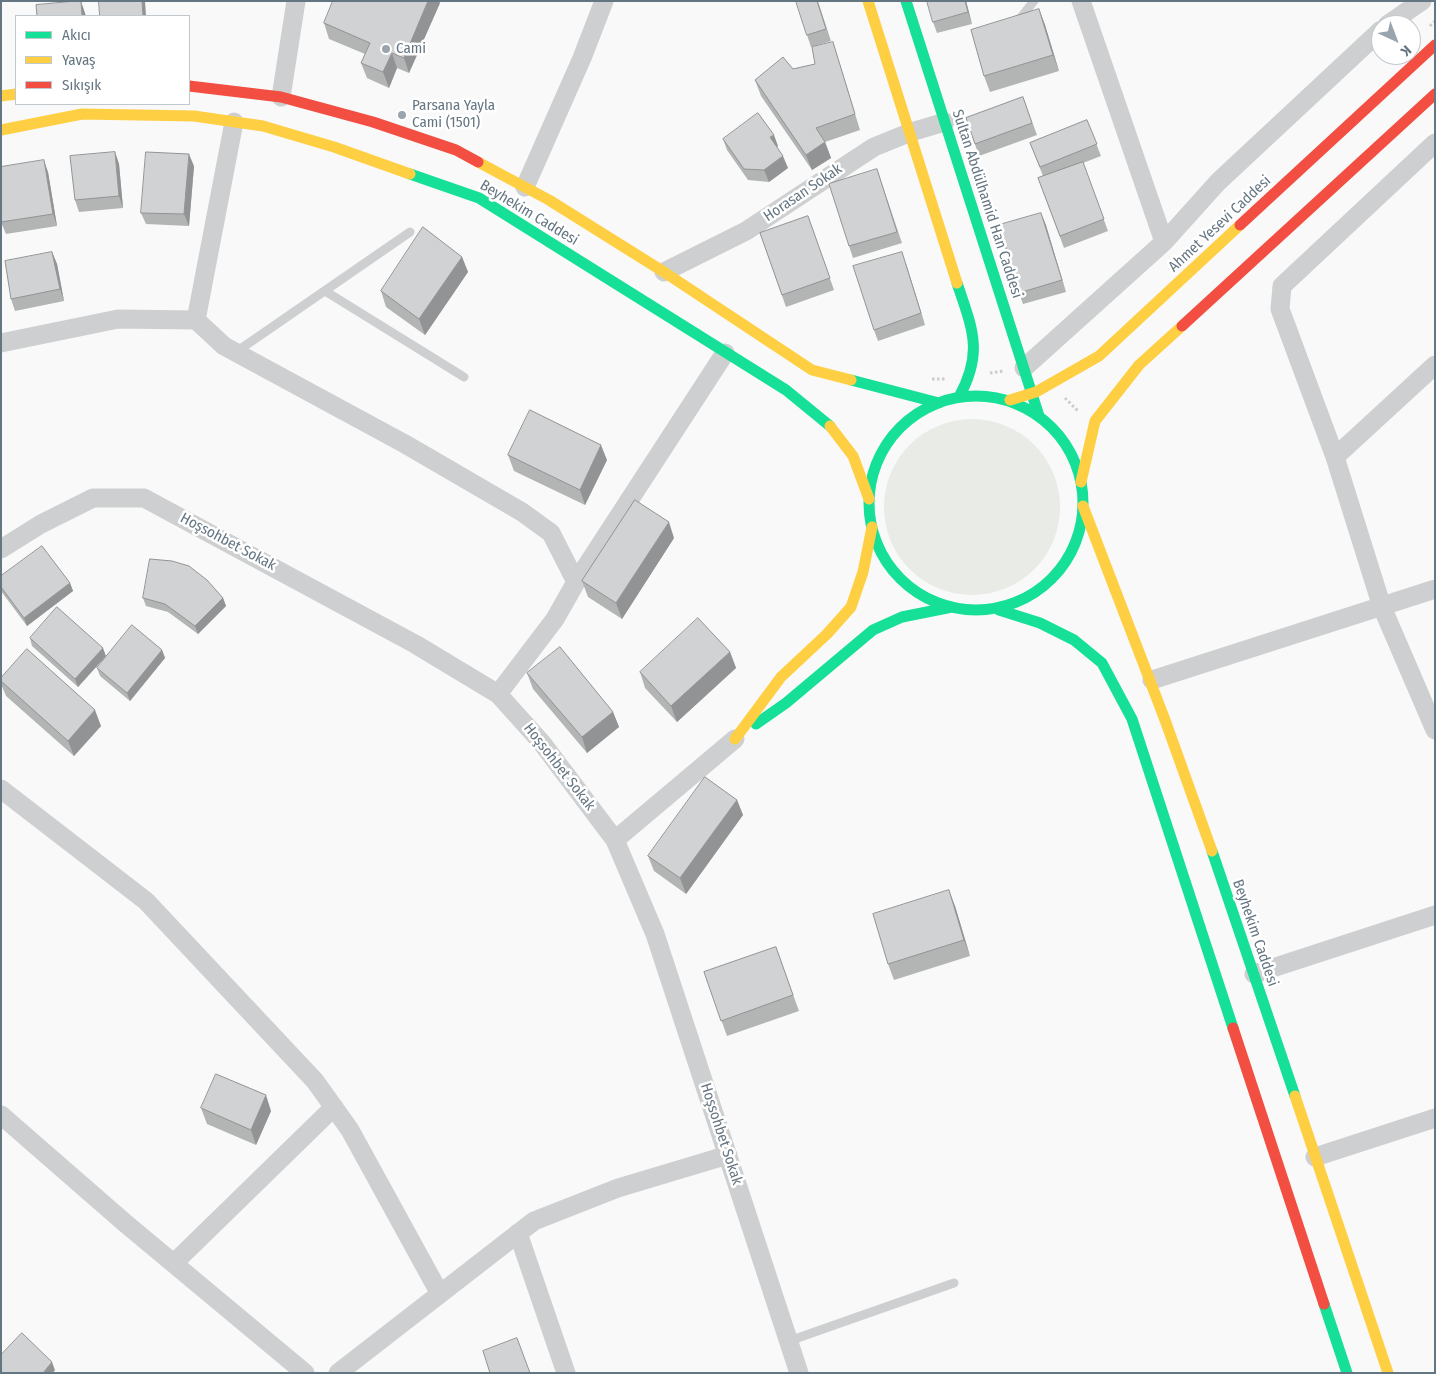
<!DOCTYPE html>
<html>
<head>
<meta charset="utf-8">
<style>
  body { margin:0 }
  #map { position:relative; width:1436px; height:1374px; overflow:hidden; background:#f9f9f9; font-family:"Fira Sans Condensed",sans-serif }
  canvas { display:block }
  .frame { position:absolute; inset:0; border:2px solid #657683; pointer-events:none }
  .legend { position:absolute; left:15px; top:15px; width:175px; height:90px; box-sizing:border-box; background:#fff; border:1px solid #c1c8cd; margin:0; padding:6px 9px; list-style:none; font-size:15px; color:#657683 }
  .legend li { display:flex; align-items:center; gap:10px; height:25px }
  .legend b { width:25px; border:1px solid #c1c8cd }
  .north { position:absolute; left:1371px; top:15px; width:50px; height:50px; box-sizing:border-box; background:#fff; border:1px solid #c1c8cd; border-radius:50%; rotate:137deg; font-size:14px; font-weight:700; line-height:20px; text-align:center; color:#657683 }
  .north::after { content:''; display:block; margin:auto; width:18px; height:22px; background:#99a4ac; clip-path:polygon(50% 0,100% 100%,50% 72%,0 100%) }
</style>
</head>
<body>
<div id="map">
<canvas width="1436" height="1374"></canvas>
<div class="frame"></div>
<ul class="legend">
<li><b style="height:6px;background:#16e098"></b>Akıcı</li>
<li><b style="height:6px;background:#ffcf43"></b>Yavaş</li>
<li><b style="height:6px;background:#f24e42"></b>Sıkışık</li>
</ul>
<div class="north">K</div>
</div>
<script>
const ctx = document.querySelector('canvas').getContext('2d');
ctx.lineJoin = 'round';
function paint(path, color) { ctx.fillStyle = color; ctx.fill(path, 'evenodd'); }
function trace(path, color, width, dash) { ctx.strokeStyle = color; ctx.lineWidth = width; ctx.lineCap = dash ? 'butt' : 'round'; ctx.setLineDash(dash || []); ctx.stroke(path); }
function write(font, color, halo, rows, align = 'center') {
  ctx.font = font + ' "Fira Sans Condensed",sans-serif'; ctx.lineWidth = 5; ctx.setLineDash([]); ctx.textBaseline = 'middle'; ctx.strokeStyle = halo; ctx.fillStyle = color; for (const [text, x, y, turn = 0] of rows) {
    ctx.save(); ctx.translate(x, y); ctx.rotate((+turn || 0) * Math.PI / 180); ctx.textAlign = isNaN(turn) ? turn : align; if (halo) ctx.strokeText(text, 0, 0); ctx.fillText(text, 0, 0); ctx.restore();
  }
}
paint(new Path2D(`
  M884 507a88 88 0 1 1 176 0a88 88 0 1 1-176 0Z`), '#e8ebe6');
trace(new Path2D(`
  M1430 26 1435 21
  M990 373 1004 371
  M932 379H946
  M1065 398 1078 411`), '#cbcccd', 3, [2.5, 2.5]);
trace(new Path2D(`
  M1018 21 1034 1
  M325 291 464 377
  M236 352 410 232
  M789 1341 954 1283`), '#cecfd0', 9);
trace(new Path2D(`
  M1081 1 1164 242
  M1387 25 1422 1
  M281 97 296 1
  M1435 143 1282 286 1280 309 1335 457 1382 607 1435 730
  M525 187 582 58 604 1
  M664 272 746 231 874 147 911 132 945 122
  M196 320 234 122
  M1 343 118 319 196 320 224 346 405 444 522 512 551 533 576 582 555 619 498 694
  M1024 368 1164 242 1218 182 1381 30
  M1335 457 1435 365
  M1 549 41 524 93 498H144L415 644 498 694 542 743 615 840 655 934 799 1373
  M576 582 725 353
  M1152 680 1435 589
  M1 789 146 901 315 1081 350 1130 440 1294
  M615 840 735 739
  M1254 974 1435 915
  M1 1115 125 1223 305 1373
  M1315 1157 1435 1118
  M518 1233 566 1373
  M174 1263 334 1107
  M338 1373 534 1221 618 1188 728 1155`), '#cecfd0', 19);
trace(new Path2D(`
  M906 1 1039 416
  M410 174 479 198 786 390 830 426
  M957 283C972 328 984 352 959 397
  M851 380 939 403
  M869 503a107 107 0 1 1 214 0a107 107 0 1 1-214 0Z
  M999 610 1040 623 1074 640 1102 663 1132 719 1233 1028
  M756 724 786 703 873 630 902 617 952 607
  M1212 851 1295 1096
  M1324 1304 1347 1373`), '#16e098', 11);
trace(new Path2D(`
  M868 1 957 283
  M1 96 16 94
  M1 130 82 114 194 116 263 126 334 147 410 174
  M478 162 549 200 664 272 812 370 851 380
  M1010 400 1036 392 1099 356 1240 225
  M830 426 853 456 869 499
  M1081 482 1095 421 1139 365 1182 326
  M1083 506 1165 720 1212 851
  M735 739 781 677 827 634 851 607 863 572 872 527
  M1295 1096 1388 1373`), '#ffcf43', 11);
trace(new Path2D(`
  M189 86 281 97 373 122 456 150 478 162
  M1240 225 1435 45
  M1182 326 1435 94
  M1233 1028 1324 1304`), '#f24e42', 11);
paint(new Path2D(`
  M818 1 831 41 811 47 807 35Z
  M966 1 972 24 937 33 933 22Z
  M440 3 409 73 397 68 389 88 367 78 361 63 365 54 329 39 324 23Z
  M1039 9 1045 25 1059 71 990 92 984 76Z
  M833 42 838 58 860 130 825 142 831 158 812 170 761 96 755 80 793 69 815 64Z
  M1023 97 1037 135 979 156 966 118Z
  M1087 120 1101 156 1083 163 1108 231 1064 248 1038 178 1043 176 1030 143Z
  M723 139 778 146 777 147 788 168 769 182 748 180 727 150Z
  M115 152 119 164 123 208 79 212 75 200Z
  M194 166 189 226 146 224 141 213Z
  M877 169 902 243 853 258 849 246Z
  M48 172 57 226 6 234 1 222Z
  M1041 213 1066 292 1023 304 1019 293Z
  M808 216 834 290 786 307 760 233Z
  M52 252 57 264 64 301 15 311 11 299Z
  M462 257 468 272 425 335 386 307 381 291Z
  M906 264 925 325 878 341 874 330Z
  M508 455 607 460 585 505 514 471Z
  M674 538 622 619 588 597 582 581Z
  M1 576 70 583 73 591 27 626 1 591Z
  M143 598H223L226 606 198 634 168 612 146 606Z
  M30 638 106 656 78 687 32 646Z
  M162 650 165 658 130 701 100 676 97 668Z
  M730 652 736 668 677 722 645 688 640 672Z
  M527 673 613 712 619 727 587 753 533 689Z
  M1 678 101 726 74 756 6 696 1 684Z
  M737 800 743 815 686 894 654 871 648 856Z
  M955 906 970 956 894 980 888 964Z
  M776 947 799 1011 727 1036 704 972Z
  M201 1108 271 1111 256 1145 207 1124Z`), '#b3b5b5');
paint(new Path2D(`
  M81 1 86 16H82Z
  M142 1H145L146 16H143Z
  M428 1H439L440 3 409 73 404 58Z
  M965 1H966L972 24 968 12Z
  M1039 9 1045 25 1059 71 1053 55Z
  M392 53 397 68 389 88 383 72Z
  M774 135 778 146 774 149 770 137Z
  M825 142 831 158 812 170 806 155Z
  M115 152 119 164 123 208 119 196Z
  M189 154 194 166 189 226 184 214Z
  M783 156 788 168 769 182 764 170Z
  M44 160 48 172 57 226 53 214Z
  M1041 213 1046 225 1066 292 1062 280Z
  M52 252 57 264 64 301 60 289Z
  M902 252 906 264 925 325 921 313Z
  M462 257 468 272 425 335 419 319Z
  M601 445 607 460 585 505 580 490Z
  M669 522 674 538 622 619 616 603Z
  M70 583 73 591 27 626 24 618Z
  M223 598 226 606 198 634 195 626Z
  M103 648 106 656 78 687 75 679Z
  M162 650 165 658 130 701 127 693Z
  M730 652 736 668 677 722 671 706Z
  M95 710 101 726 74 756 68 741Z
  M613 712 619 727 587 753 582 737Z
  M737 800 743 815 686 894 680 878Z
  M949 890 955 906 970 956 964 940Z
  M266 1095 271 1111 256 1145 251 1130Z
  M52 1362 55 1370 53 1373H43Z`), '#929394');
const building = new Path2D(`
  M81 1 82 16H37L36 5Z
  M99 1H142L143 16H100Z
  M333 1H428L404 58 392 53 383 72 361 63 370 43 324 23Z
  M796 1H817L826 29 807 35Z
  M927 1H965L968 12 933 22Z
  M1039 9 1053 55 984 76 971 30Z
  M833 42 855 114 816 128 825 142 806 155 755 80 783 57 793 69 815 64 812 47Z
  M1023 97 1032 123 975 144 966 118Z
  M758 113 774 135 770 137 783 156 764 170 744 169 723 139Z
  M1087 120 1097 144 1040 167 1030 143Z
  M115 152 119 196 75 200 70 156Z
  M146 152 189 154 184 214 141 213Z
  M44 160 53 214 1 222V167Z
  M1083 162 1104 219 1060 236 1038 178Z
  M877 169 897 232 849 246 829 184Z
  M1041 213 1062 280 1019 293 999 225Z
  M808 216 830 278 782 295 760 233Z
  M423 227 462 257 419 319 381 291Z
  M52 252 60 289 11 299 5 261Z
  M902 252 921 313 874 330 853 266Z
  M530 410 601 445 580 490 508 455Z
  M635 500 669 522 616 603 582 581Z
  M42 546 70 583 24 618 1 587V576Z
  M150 559 172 561 189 566 207 580 223 598 195 626 165 604 143 598Z
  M57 607 103 648 75 679 30 638Z
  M698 618 730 652 671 706 640 672Z
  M132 625 162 650 127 693 97 668Z
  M560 647 613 712 582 737 527 673Z
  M27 649 95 710 68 741 1 681V678Z
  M705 777 737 800 680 878 648 856Z
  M949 890 964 940 888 964 873 914Z
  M776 947 793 995 721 1021 704 972Z
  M216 1074 266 1095 251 1130 201 1108Z
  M22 1333 52 1362 43 1373H1V1355Z
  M517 1338 530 1373H490L483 1351Z`);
paint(building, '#d0d2d3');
trace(building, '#929394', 1);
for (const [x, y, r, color] of [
  [386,49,5,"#99a4ac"],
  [402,115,5,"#99a4ac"]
]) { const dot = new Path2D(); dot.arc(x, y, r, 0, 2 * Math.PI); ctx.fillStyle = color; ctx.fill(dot); trace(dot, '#fff', 2); }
write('15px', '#657683', '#fff', [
  ["Cami",396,49],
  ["Parsana Yayla",412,106],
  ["Cami (1501)",412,123]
], 'left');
write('15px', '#657683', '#fff', [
  ["Horasan Sokak",803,193,-34],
  ["Sultan Abdülhamid Han Caddesi",987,204,72],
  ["Beyhekim Caddesi",529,213,31],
  ["Ahmet Yesevi Caddesi",1220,224,-43],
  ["Hoşsohbet Sokak",228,542,28],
  ["Hoşsohbet Sokak",559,767,52],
  ["Beyhekim Caddesi",1255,933,71],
  ["Hoşsohbet Sokak",721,1134,72]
]);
</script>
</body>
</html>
